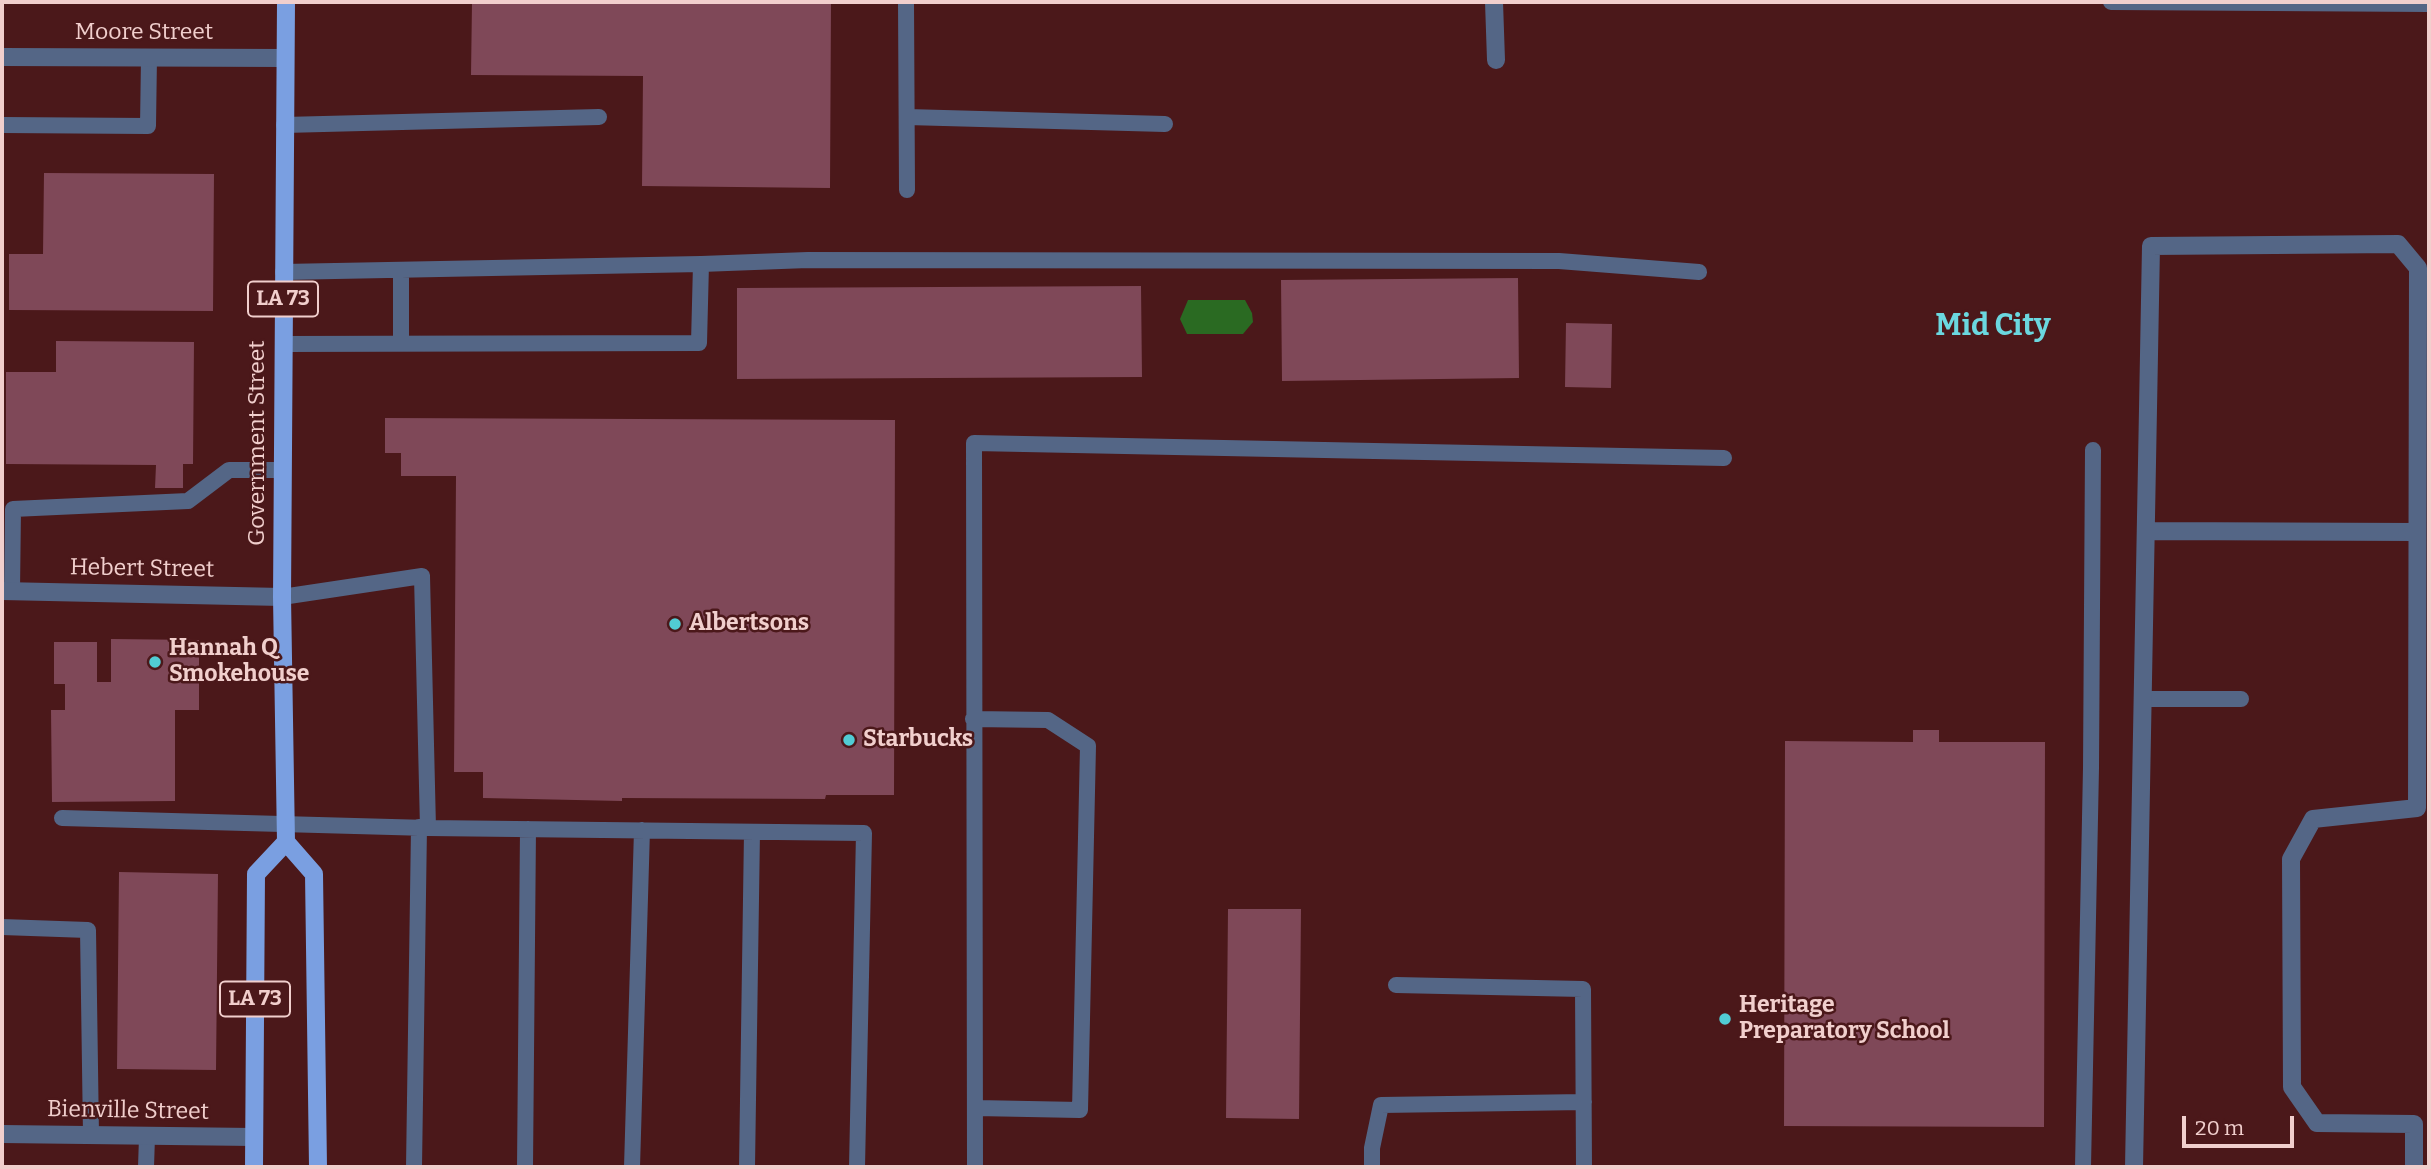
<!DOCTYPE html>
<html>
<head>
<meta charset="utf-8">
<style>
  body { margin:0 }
  #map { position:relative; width:2431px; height:1169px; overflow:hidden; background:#4b181a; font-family:Bitter,serif }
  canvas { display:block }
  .frame { position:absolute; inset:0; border:4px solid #f1cfcd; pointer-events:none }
  .scale { position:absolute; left:2182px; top:1116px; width:112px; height:32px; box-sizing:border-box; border:4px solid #f1cfcd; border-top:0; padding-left:9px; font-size:21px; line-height:24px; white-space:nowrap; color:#f1cfcd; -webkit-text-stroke:5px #4b181a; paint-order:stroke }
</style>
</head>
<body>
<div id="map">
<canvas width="2431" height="1169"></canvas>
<div class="frame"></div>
<div class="scale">20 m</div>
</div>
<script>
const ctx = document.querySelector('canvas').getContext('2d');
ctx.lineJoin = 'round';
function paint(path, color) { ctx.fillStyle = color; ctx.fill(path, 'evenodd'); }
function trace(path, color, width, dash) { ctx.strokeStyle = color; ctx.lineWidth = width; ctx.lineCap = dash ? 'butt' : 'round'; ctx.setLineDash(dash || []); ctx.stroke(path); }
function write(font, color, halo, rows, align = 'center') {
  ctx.font = font + ' Bitter,serif'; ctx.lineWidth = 5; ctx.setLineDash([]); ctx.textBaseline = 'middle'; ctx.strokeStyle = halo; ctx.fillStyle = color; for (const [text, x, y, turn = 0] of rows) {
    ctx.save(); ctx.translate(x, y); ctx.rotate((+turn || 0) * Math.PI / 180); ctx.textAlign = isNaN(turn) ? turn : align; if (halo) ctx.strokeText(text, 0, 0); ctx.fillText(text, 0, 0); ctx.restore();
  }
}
paint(new Path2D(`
  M1188 300H1245L1252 313 1253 322 1243 334H1187L1180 319Z`), '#2a6a22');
paint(new Path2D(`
  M472 2H831L830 188 642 186 643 76 471 75Z
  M44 173 214 174 213 311 9 310V254H43Z
  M1518 278 1519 378 1282 381 1281 280Z
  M1141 286 1142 377 737 379V288Z
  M1566 323 1612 324 1611 388 1565 387Z
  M56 341 194 342 193 464H183V488H155L156 465 6 464V372H56Z
  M385 418 895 420 894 795H826L825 799 622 798V801L483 798V772H454L456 476H401V453H385Z
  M111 639 199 640V710H175V801L52 802 51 710H65V684H54V642H97V682H111Z
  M1913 730H1939V742H2045L2044 1127 1784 1126 1785 741 1913 742Z
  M119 872 218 874 216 1070 117 1069Z
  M1228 909H1301L1299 1119 1226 1118Z`), '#7f4858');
trace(new Path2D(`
  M906 2 907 190
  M2111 2 2429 4
  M907 117 1165 124
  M2 125 148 126 149 57
  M284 125 599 117
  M283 272 701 264 808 260 1559 261 1699 272
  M401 343V271
  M283 344 699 343 701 264
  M12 591 13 509 188 501 229 470H282
  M282 597 422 576 428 828
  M2142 699H2241
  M973 719 1048 720 1088 746 1080 1110 976 1108
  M62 818 428 828 864 833 857 1167
  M2 927 88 930 91 1135
  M1396 985 1583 989 1584 1167
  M146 1167 147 1137
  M414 1167 419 827
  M525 1167 528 829
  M632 1167 642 830
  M747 1167 752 832
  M975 1167 974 443 1724 458
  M1372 1167V1148L1381 1105 1584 1102
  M2083 1167 2091 768 2093 450`), '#546686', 16);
trace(new Path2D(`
  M1494 2 1496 60
  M2 57 285 58
  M2146 531 2417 532
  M2 591 282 597
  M2 1134 254 1137
  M2134 1167 2151 246 2398 244 2418 268 2417 808 2313 819 2291 859 2292 1087 2317 1123 2414 1124V1167`), '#546686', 18);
trace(new Path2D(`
  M286 2 282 597 286 842 314 874 318 1167
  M254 1167 256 874 286 842`), '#7a9fe1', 18);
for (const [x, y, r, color] of [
  [675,624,7,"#51ccd4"],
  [155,662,7,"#51ccd4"],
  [849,740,7,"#51ccd4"],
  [1725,1019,7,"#51ccd4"]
]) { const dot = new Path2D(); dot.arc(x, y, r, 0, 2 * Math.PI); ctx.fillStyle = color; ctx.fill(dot); trace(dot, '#4b181a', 2.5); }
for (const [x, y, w] of [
  [283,299,70],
  [255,999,70]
]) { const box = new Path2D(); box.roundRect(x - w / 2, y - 17.5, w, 35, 5); ctx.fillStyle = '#4b181a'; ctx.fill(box); trace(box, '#f1cfcd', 2); }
write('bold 21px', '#f1cfcd', null, [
  ["LA 73",283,299],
  ["LA 73",255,999]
]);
write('23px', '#f1cfcd', '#4b181a', [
  ["Moore Street",144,33],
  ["Government Street",258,443,-90],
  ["Hebert Street",142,569,1],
  ["Bienville Street",128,1111,1]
]);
write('bold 23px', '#f1cfcd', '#4b181a', [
  ["Albertsons",689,624],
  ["Hannah Q",169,649],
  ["Smokehouse",169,675],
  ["Starbucks",863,740],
  ["Heritage",1739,1006],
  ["Preparatory School",1739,1032]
], 'left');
write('bold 30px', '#6bd7df', '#4b181a', [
  ["Mid City",1993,327]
]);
</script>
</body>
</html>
